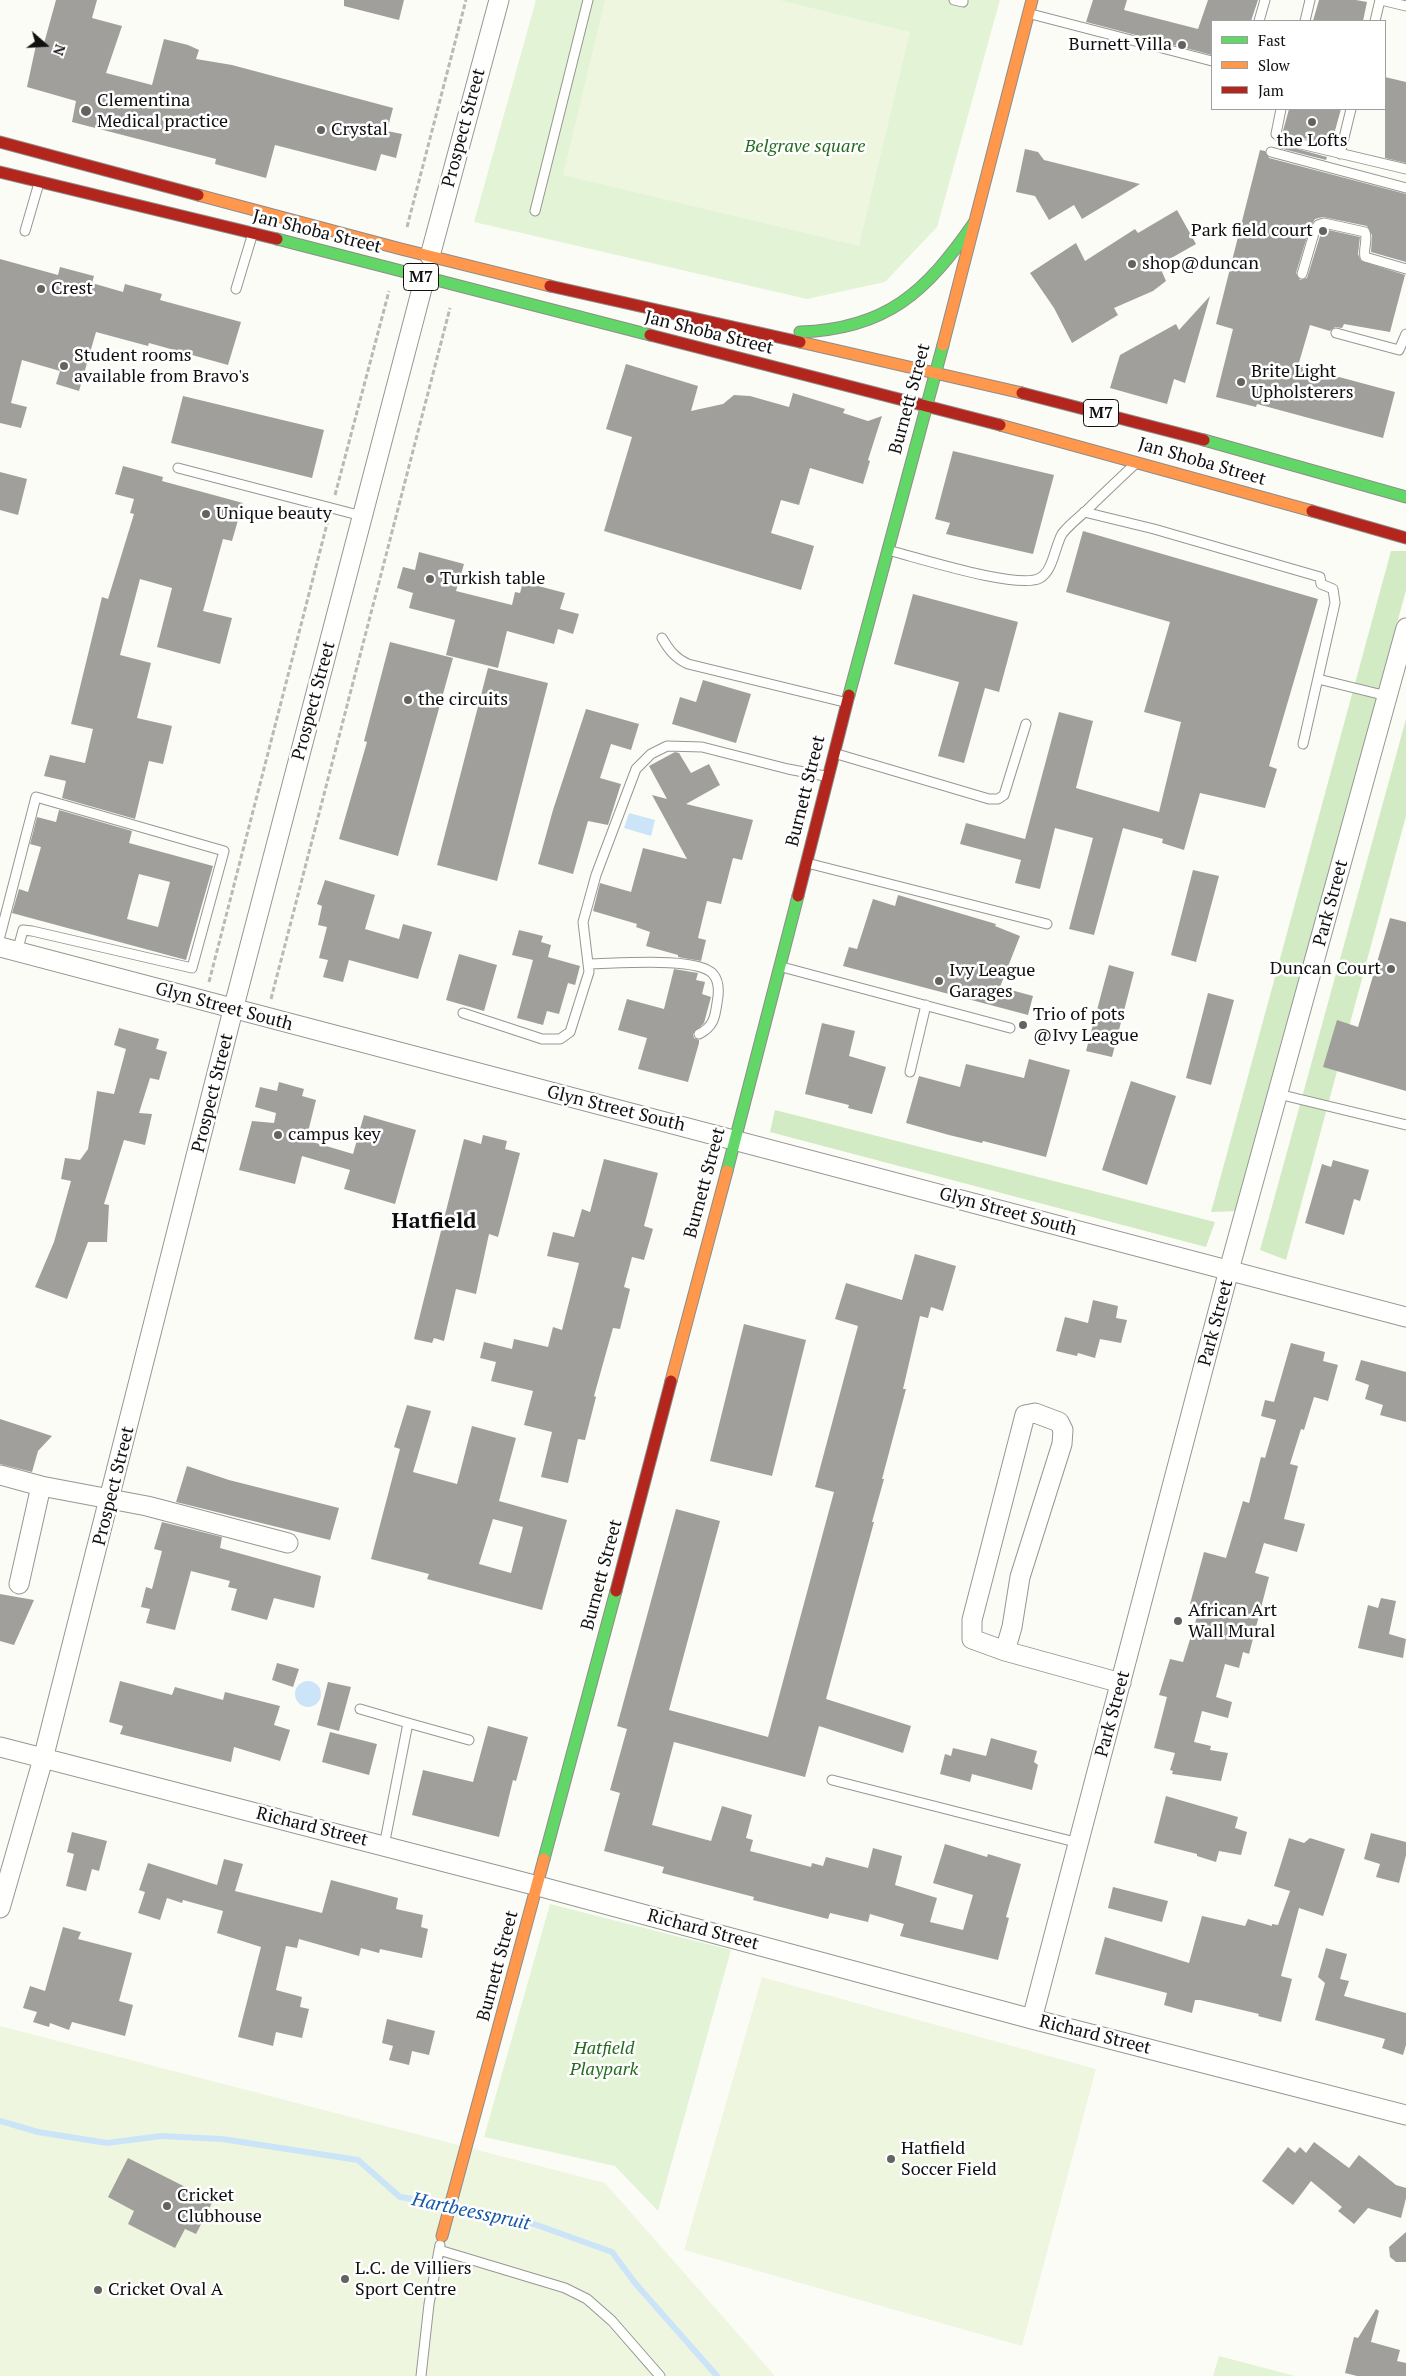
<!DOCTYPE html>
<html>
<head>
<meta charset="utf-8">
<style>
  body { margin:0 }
  #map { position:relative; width:1406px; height:2376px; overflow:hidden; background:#fcfcf7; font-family:"PT Serif",serif }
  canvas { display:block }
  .legend { position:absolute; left:1211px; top:20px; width:175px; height:90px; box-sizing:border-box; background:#fff; border:1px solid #9f9f9f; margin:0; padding:6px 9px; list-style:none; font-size:15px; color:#101010 }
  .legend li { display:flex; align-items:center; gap:10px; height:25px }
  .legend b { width:25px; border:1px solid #9f9f9f }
  .north { position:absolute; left:20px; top:20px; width:50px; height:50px; -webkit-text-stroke:4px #fff; paint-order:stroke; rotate:109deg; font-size:14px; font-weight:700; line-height:20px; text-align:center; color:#101010 }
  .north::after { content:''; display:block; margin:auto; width:18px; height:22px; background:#101010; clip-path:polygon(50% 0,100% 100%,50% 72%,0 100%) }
</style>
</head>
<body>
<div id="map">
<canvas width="1406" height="2376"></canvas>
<ul class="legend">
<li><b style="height:6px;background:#63d668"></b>Fast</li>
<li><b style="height:6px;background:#ff974d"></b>Slow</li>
<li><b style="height:6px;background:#b3261e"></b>Jam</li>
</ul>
<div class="north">N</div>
</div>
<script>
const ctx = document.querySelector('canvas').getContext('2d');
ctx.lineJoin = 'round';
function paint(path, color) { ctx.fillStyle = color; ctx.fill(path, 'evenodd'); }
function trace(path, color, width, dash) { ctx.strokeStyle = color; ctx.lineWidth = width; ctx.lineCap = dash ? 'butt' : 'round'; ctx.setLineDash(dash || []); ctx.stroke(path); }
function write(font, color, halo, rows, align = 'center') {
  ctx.font = font + ' "PT Serif",serif'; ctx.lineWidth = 5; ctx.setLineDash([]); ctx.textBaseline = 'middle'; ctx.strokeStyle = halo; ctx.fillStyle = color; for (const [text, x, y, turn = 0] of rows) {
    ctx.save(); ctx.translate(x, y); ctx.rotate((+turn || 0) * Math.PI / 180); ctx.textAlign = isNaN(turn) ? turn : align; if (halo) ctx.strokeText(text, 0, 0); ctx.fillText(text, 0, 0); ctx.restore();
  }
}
paint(new Path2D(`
  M536 0H1000L937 227 885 282 807 299 474 222Z
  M550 1904 731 1950 658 2211 615 2166 484 2137Z
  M1219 2356 1295 2376H1213Z`), '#e3f3d6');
paint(new Path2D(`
  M1391 551H1406V590L1238 1211 1211 1212Z
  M1406 719V816L1286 1260 1260 1250Z
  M775 1110 1215 1222 1206 1247 770 1132Z`), '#d3ebc4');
paint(new Path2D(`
  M605 0H779L910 32 859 246 563 175Z
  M762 1977 1096 2069 1022 2346 684 2250Z
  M0 2026 605 2183 775 2376H0Z`), '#eef6e0');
paint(new Path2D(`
  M629 813 655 820 651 836 624 828Z
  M295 1694a13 13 0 1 1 26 0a13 13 0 1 1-26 0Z`), '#cce4f8');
trace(new Path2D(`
  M0 2121 38 2132 107 2143 161 2136 222 2139 358 2160 400 2197 445 2204
  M457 2207 534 2224 612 2252 635 2283 717 2376`), '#cce4f8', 6);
paint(new Path2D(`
  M56 0H97L92 18 122 26 106 73 152 85 164 39 188 45 199 50 196 59 232 65 393 108 387 131 402 134 396 158 381 154 376 171 275 145 266 178 215 164 216 159 72 122 76 101 27 87 36 45 43 47Z
  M344 0H404L399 20 344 6Z
  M1093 0H1127L1124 10 1198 29 1208 0H1258L1251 21H1212V55L1086 22Z
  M1319 0H1356L1367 2 1363 21H1313Z
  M1385 77 1406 82V163L1385 158Z
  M1289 109H1341L1331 145 1287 134 1283 131Z
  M1279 144 1327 157 1326 160 1279 148Z
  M1025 149 1038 152 1044 160 1140 184 1082 219 1074 205 1049 220 1035 196 1016 192Z
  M1260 150 1265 151 1269 158 1406 194V262L1371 252 1372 235 1367 226 1323 217 1315 219 1310 227 1296 273 1300 280 1307 278 1321 233 1324 229 1360 237 1358 254 1361 261 1405 275 1390 332 1344 324 1342 328 1335 327 1330 331 1310 325 1298 366 1395 392 1383 438 1257 404 1256 407 1216 397 1233 329 1216 324Z
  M1177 210 1196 244 1159 265 1166 281 1153 291 1114 308 1118 315 1072 343 1054 308 1030 273 1076 243 1085 261 1135 229 1138 233Z
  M0 259 58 275 60 267 94 276 92 283 123 292 125 284 162 294 160 300 241 322 228 365 149 343 148 346 96 332 79 391 56 384 60 371 22 360 11 403 27 407 21 428 0 423Z
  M1210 296 1185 383 1174 379 1167 404 1110 388 1120 355 1176 324 1179 330Z
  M626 364 698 386 691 411 723 404 734 395 750 396 789 407 793 393 845 409 843 413 868 421 882 416 868 460 870 461 863 484 810 468 799 505 781 500 771 533 814 546 801 590 604 531 632 437 606 429Z
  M183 396 324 430 312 478 171 443Z
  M953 451 1054 475 1033 554 946 534 950 523 935 519Z
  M123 466 163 477 162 481 243 503 232 541 223 539 203 611 232 618 220 664 157 647 172 588 140 579 120 655 151 663 137 718 172 726 163 764 149 761 135 819 62 798 66 781 44 776 50 755 85 763 93 729 71 724 102 597 108 599 134 514 130 513 134 499 115 494Z
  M0 472 27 479 18 515 0 510Z
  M1083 531 1318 599 1269 766 1277 769 1265 808 1200 793 1184 850 1162 843 1163 839 1123 828 1094 935 1069 929 1093 838 1055 828 1040 889 1015 883 1021 860 960 844 966 823 1025 839 1059 712 1093 721 1076 788 1159 812 1181 722 1144 712 1170 622 1066 592Z
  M419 552 464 564 456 591 512 605 515 592 520 593 523 582 565 593 560 609 579 614 573 634 558 629 554 644 507 631 498 668 446 655 455 620 409 608 413 593 397 588 403 567 415 570Z
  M913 594 1018 622 999 692 985 688 964 763 938 756 959 682 894 664Z
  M390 642 453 658 398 856 339 839 367 742 364 741Z
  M488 668 548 683 497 881 437 865Z
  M703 680 751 694 736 743 672 724 680 697 696 702Z
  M586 709 639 724 631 750 611 744 600 778 621 784 608 825 588 821 573 874 538 864 553 810Z
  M675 752 679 753 691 773 709 764 720 785 686 804 753 820 742 860 733 858 721 904 707 901 698 938 706 940 701 961 678 957V955L646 946 650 932 636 927 637 924 593 911 600 883 631 892 643 848 687 859 652 795 667 799 649 766Z
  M59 810 132 831 129 843 213 866 186 960 12 913 19 889 28 892 41 847 30 844 37 817 56 822ZM139 874 170 882 158 927 127 919Z
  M1193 870 1219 876 1196 962 1171 955Z
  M325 880 375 895 365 929 399 939 403 924 432 932 418 979 349 960 343 982 323 977 328 960 319 958 327 927 318 925 322 906 317 904Z
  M898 895 996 924 995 926 1020 936 1000 987 1033 996 1028 1015 843 966 849 947 857 949 873 899 895 906Z
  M1390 918 1406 922V1091L1323 1067 1337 1020 1358 1027Z
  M519 930 543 936 541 942 551 945 548 957 580 966 575 985 568 983 559 1014 547 1011 543 1025 517 1018 533 960 512 955Z
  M459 954 497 965 484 1011 446 1000Z
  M1109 965 1134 972 1112 1057 1086 1051Z
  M674 969 698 973 696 980 705 982 702 994 711 997 704 1023 693 1034 694 1038 699 1040V1043L688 1082 638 1069 647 1038 618 1030 627 999 664 1009Z
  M1208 993 1234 1000 1211 1085 1186 1078Z
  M822 1023 855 1031 849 1056 886 1067 872 1114 848 1108 849 1105 805 1094Z
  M119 1028 159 1039 156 1049 167 1052 159 1080 150 1078 139 1113 152 1114 145 1145 124 1140 104 1204 109 1205 107 1242H88L67 1299 35 1287 54 1242 71 1181 61 1179 65 1158 80 1160 88 1149 97 1091 114 1094 126 1049 114 1045Z
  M1029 1059 1070 1070 1046 1157 983 1141 982 1143 949 1135 906 1123 919 1076 960 1087 966 1064 1024 1078Z
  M1131 1081 1176 1096 1147 1185 1102 1170Z
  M279 1082 304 1089 302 1096 316 1100 306 1140 353 1154 364 1115 416 1130 395 1204 344 1189 350 1170 302 1156 295 1184 239 1170 252 1121 274 1123 276 1113 255 1107 260 1087 277 1091Z
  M483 1135 507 1141 505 1149 520 1153 498 1237 489 1234 476 1294 456 1289 444 1341 434 1338 432 1343 414 1339 464 1139 481 1144Z
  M604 1159 658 1173 644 1226 653 1229 644 1260 632 1257 624 1287 630 1289 620 1329 613 1328 594 1396 596 1397 585 1440 578 1439 568 1483 541 1477 552 1432 524 1425 533 1391 491 1381 496 1362 480 1358 484 1342 512 1349 514 1339 548 1347 553 1327 562 1330 579 1263 547 1256 553 1232 574 1237 582 1209 590 1212Z
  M1333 1160 1369 1170 1360 1201 1354 1199 1344 1235 1305 1223 1322 1164 1331 1167Z
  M915 1254 956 1266 943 1311 931 1307 928 1318 920 1316 903 1389H906L882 1479H884L872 1522H874L826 1699 911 1726 903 1753 819 1726 805 1777 674 1742 652 1825 711 1841 722 1806 752 1815 746 1838 753 1840 750 1851 811 1867 812 1863 823 1866 826 1857 868 1868 873 1848 902 1856 895 1885 937 1898 930 1922 963 1930 973 1895 933 1883 945 1844 987 1857 988 1854 1021 1864 1006 1917 1009 1918 998 1960 900 1936 904 1924 870 1914 868 1922 830 1913 828 1919 753 1900 754 1897 662 1873 664 1867 604 1851 620 1793 610 1790 627 1729 617 1726 676 1509 720 1521 669 1710 768 1737 834 1492 815 1487 858 1326 835 1319 846 1283 902 1300Z
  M1093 1300 1118 1306 1116 1318 1127 1320 1121 1343 1100 1339 1095 1358 1078 1353 1077 1356 1056 1351 1065 1317 1088 1323Z
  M744 1324 806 1340 772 1476 710 1461Z
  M1291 1343 1325 1352 1323 1361 1338 1365 1328 1401 1314 1397 1304 1430 1301 1429 1290 1464 1298 1466 1284 1519 1305 1524 1297 1552 1264 1543 1255 1573 1269 1577 1249 1654 1243 1652 1239 1668 1225 1664 1216 1697 1232 1702 1228 1718 1202 1711 1194 1742 1211 1746 1210 1750 1228 1753 1221 1781 1172 1774 1173 1771 1170 1770 1175 1753 1154 1748 1167 1697 1159 1695 1170 1659 1183 1662 1200 1607 1190 1604 1204 1552 1226 1558 1243 1501 1249 1503 1261 1457 1265 1458 1276 1420 1261 1416 1265 1400 1274 1402Z
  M1361 1360 1406 1372V1422L1380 1415 1383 1405 1365 1399 1369 1385 1355 1380Z
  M407 1405 431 1411 413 1472 457 1484 472 1426 516 1438 499 1501 567 1520 542 1610 427 1579 429 1574 371 1559 400 1449 394 1447ZM493 1519 523 1527 511 1573 479 1564Z
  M0 1419 52 1436 38 1451 32 1472 0 1464Z
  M187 1466 229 1480 339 1508 330 1540 176 1502Z
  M162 1522 222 1537 220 1548 321 1576 314 1608 274 1598 267 1620 231 1610 237 1589 228 1587 230 1581 191 1571 175 1630 146 1623 150 1609 141 1607 146 1587 152 1589 162 1551 154 1549Z
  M0 1594 34 1600 14 1645 0 1641Z
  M1381 1598 1396 1601 1389 1634 1406 1639 1403 1658 1358 1648 1368 1605 1378 1608Z
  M277 1663 299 1669 293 1687 272 1680Z
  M120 1681 172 1695 175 1687 223 1700 225 1692 280 1706 274 1725 290 1730 280 1761 234 1747 231 1762 120 1734 123 1726 109 1722Z
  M328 1682 351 1687 339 1731 317 1725Z
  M488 1726 528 1737 516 1781 513 1780 499 1837 412 1815 423 1770 473 1782Z
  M330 1732 377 1744 369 1775 322 1762Z
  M991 1738 1037 1751 1034 1762 1038 1765 1032 1790 972 1774 970 1782 940 1774 945 1754 951 1756 953 1748 986 1756Z
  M1166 1796 1238 1817 1235 1828 1247 1832 1241 1855 1219 1851 1216 1862 1197 1856V1854L1154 1843Z
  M72 1832 107 1841 99 1871 92 1869 86 1891 66 1886 74 1854 67 1852Z
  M1371 1833 1406 1842V1855L1399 1883 1376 1877 1380 1864 1364 1859Z
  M1289 1838 1304 1843 1310 1838 1345 1849 1323 1916 1299 1908 1281 1976 1292 1979 1281 2022 1258 2016 1259 2014 1200 2000H1195L1192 2013 1164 2005 1167 1993 1095 1974 1105 1937 1189 1963 1202 1916 1245 1926 1248 1919 1272 1926V1924L1278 1925 1290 1891 1274 1886Z
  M224 1859 243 1864 235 1891 322 1913 331 1880 398 1898 396 1909 423 1915 421 1927 428 1929 422 1958 380 1949 379 1953 361 1948 359 1956 299 1939 297 1948 286 1946 276 1990 302 1997 300 2007 309 2009 302 2038 276 2032 273 2046 238 2037 261 1947 217 1933 223 1911 183 1900 182 1903 167 1898 160 1920 138 1913 145 1892 139 1890 148 1863 217 1885Z
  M1113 1887 1168 1901 1162 1922 1108 1908Z
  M63 1927 81 1932 78 1939 132 1953 119 2001 133 2005 125 2036 72 2022 69 2030 50 2023 49 2027 33 2022 37 2012 23 2008 30 1986 45 1991Z
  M1326 1948 1347 1954 1340 1979 1349 1981 1344 1996 1406 2013V2045L1403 2055 1382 2048 1385 2039 1315 2020 1325 1983 1318 1977Z
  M387 2019 435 2031 429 2055 412 2051 409 2065 389 2060 393 2046 382 2043Z
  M1314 2142 1349 2168 1359 2155 1396 2185 1406 2188V2198L1401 2218 1368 2208 1354 2224 1338 2211 1342 2207 1311 2181 1293 2205 1262 2181 1288 2147 1295 2153 1300 2147 1306 2153Z
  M128 2158 213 2201 196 2234 185 2229 175 2248 128 2224 134 2211 108 2197Z
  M1406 2232V2262H1396L1390 2257 1389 2247Z
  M1376 2309 1379 2311 1371 2342 1400 2350 1397 2361 1406 2363V2376H1357L1345 2373 1354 2337 1358 2338Z`), '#a09f9b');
const lane = new Path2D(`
  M954 0 963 2V0
  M1381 0 1406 6
  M1031 14 1212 61
  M1259 21 1265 0
  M1305 21 1310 0
  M1375 21 1380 0
  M1281 109 1276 134 1284 140 1406 169
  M1271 152 1406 188
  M1340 154 1351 109
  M535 211 588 0
  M25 231 39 183
  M1302 274 1315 230 1318 225 1324 223 1365 232C1368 241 1363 248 1365 257L1406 269
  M236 289 252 236
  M1336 333 1399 350 1406 334
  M178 468 362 516
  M1084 512 1154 529 1320 577 1321 584 1333 589 1335 603 1303 744
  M891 551C919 558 1019 590 1040 578 1053 571 1055 546 1062 534 1069 525 1078 518 1087 510 1102 495 1118 480 1134 465
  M662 638C669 650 675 658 688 664L844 702
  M1318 679 1387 696
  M837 754 989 799H998L1004 795 1026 724
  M807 863 1047 924
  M0 936 36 797 224 851 192 968 32 931 23 930 17 952
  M589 964C613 964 698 956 713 974 720 982 719 993 717 1003 715 1018 713 1027 699 1034
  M782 967 1010 1028
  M463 1013 542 1039H560L570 1032 589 972 583 922 596 875 636 769 651 754 667 746 702 747 788 769 825 776
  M910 1072 926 1005
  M1278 1094 1406 1125
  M360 1709 408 1723 384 1846
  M408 1723 469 1740
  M832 1780 1079 1843
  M439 2250 565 2288 587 2299 612 2321 660 2376
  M421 2376 429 2304 440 2245`);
const street = new Path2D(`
  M430 256 499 0
  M0 947 1406 1317
  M0 1475 41 1486 147 1506 288 1543
  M19 1584 41 1486
  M1005 1651 972 1639V1620L1025 1415 1035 1413 1059 1422 1063 1430 1062 1444 1020 1577 1012 1627 1005 1651 1121 1683
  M0 1747 538 1886 1032 2019 1406 2115
  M0 1908 43 1759 233 1010 425 277
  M1032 2019 1229 1270 1406 628`);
const fast = new Path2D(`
  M277 239 650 335
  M800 332C887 329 926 292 974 223
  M1204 440 1406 497
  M849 695 943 345
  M727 1171 798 896
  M544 1859 616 1591`);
const slow = new Path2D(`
  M198 195 401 249 550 286
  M800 342 1022 393
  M943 345 1032 0
  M1000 425 1312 511
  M671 1381 727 1171
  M442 2236 544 1859`);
const jam = new Path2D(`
  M0 142 198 195
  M0 172 277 239
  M550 286 800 342
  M650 335 1000 425
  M1022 393 1204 440
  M1312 511 1406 538
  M798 896 849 695
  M616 1591 671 1381`);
trace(lane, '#969694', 11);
trace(street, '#969694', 21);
trace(fast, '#8d8d8b', 13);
trace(slow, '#8d8d8b', 13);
trace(jam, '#8d8d8b', 13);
trace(new Path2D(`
  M407 227 466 0
  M335 495 389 291
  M209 982 328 520
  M271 999 450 308`), '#b9b9b8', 3, [5, 2.5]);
trace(lane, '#fffffe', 9);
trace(street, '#fffffe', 19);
trace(fast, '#63d668', 11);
trace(slow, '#ff974d', 11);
trace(jam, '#b3261e', 11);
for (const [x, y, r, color] of [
  [1182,45,5,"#636361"],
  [86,111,6,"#636361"],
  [1312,122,5,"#636361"],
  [321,130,5,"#636361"],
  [1323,231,5,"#636361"],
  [1132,264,5,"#636361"],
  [41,289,5,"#636361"],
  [64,366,5,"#636361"],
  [1241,382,5,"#636361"],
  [206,514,5,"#636361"],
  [430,579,5,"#636361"],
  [408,700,5,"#636361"],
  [1391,969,5,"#636361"],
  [939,981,5,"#636361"],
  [1023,1025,5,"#636361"],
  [278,1135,5,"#636361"],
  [1178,1621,5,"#636361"],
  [891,2159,5,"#636361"],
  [167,2206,5,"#636361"],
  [345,2279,5,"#636361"],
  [98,2290,5,"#636361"]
]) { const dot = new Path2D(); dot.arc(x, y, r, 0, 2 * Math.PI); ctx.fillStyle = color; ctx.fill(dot); trace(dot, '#fff', 2); }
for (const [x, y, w] of [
  [421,277,35],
  [1101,413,35]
]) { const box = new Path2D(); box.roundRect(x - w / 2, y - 13.5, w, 27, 4); ctx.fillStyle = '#fff'; ctx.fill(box); trace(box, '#101010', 1); }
write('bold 16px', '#101010', null, [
  ["M7",421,277],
  ["M7",1101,413]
]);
write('18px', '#101010', '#fff', [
  ["Burnett Villa",1172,45,"right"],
  ["Clementina",97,101],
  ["Medical practice",97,122],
  ["Crystal",331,130],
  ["the Lofts",1312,141,"center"],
  ["Park field court",1313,231,"right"],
  ["shop@duncan",1142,264],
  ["Crest",51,289],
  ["Student rooms",74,356],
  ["available from Bravo's",74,377],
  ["Brite Light",1251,372],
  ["Upholsterers",1251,393],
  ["Unique beauty",216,514],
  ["Turkish table",440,579],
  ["the circuits",418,700],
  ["Duncan Court",1381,969,"right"],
  ["Ivy League",949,971],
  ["Garages",949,992],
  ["Trio of pots",1033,1015],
  ["@Ivy League",1033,1036],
  ["campus key",288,1135],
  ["African Art",1188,1611],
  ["Wall Mural",1188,1632],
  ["Hatfield",901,2149],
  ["Soccer Field",901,2170],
  ["Cricket",177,2196],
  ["Clubhouse",177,2217],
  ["L.C. de Villiers",355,2269],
  ["Sport Centre",355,2290],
  ["Cricket Oval A",108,2290]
], 'left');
write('18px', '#101010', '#fff', [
  ["Prospect Street",464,128,-75],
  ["Jan Shoba Street",317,232,14],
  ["Jan Shoba Street",709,333,14],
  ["Burnett Street",910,399,-75],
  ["Jan Shoba Street",1202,462,16],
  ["Prospect Street",314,701,-75],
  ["Burnett Street",806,791,-76],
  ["Park Street",1331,903,-75],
  ["Glyn Street South",224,1007,15],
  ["Prospect Street",213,1093,-76],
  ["Glyn Street South",616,1109,14],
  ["Burnett Street",705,1183,-75],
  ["Glyn Street South",1008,1212,15],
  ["Park Street",1216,1323,-75],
  ["Prospect Street",114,1486,-76],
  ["Burnett Street",602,1575,-75],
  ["Park Street",1113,1714,-75],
  ["Richard Street",312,1827,14],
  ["Richard Street",703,1930,15],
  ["Burnett Street",498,1966,-75],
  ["Richard Street",1095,2035,14]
]);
write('italic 18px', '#256b1e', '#fff', [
  ["Belgrave square",805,147],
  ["Hatfield",604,2049],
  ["Playpark",604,2070]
]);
write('italic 19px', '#1558a7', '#fff', [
  ["Hartbeesspruit",471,2212,12]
]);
write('bold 22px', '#101010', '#fff', [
  ["Hatfield",434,1222]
]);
</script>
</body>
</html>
